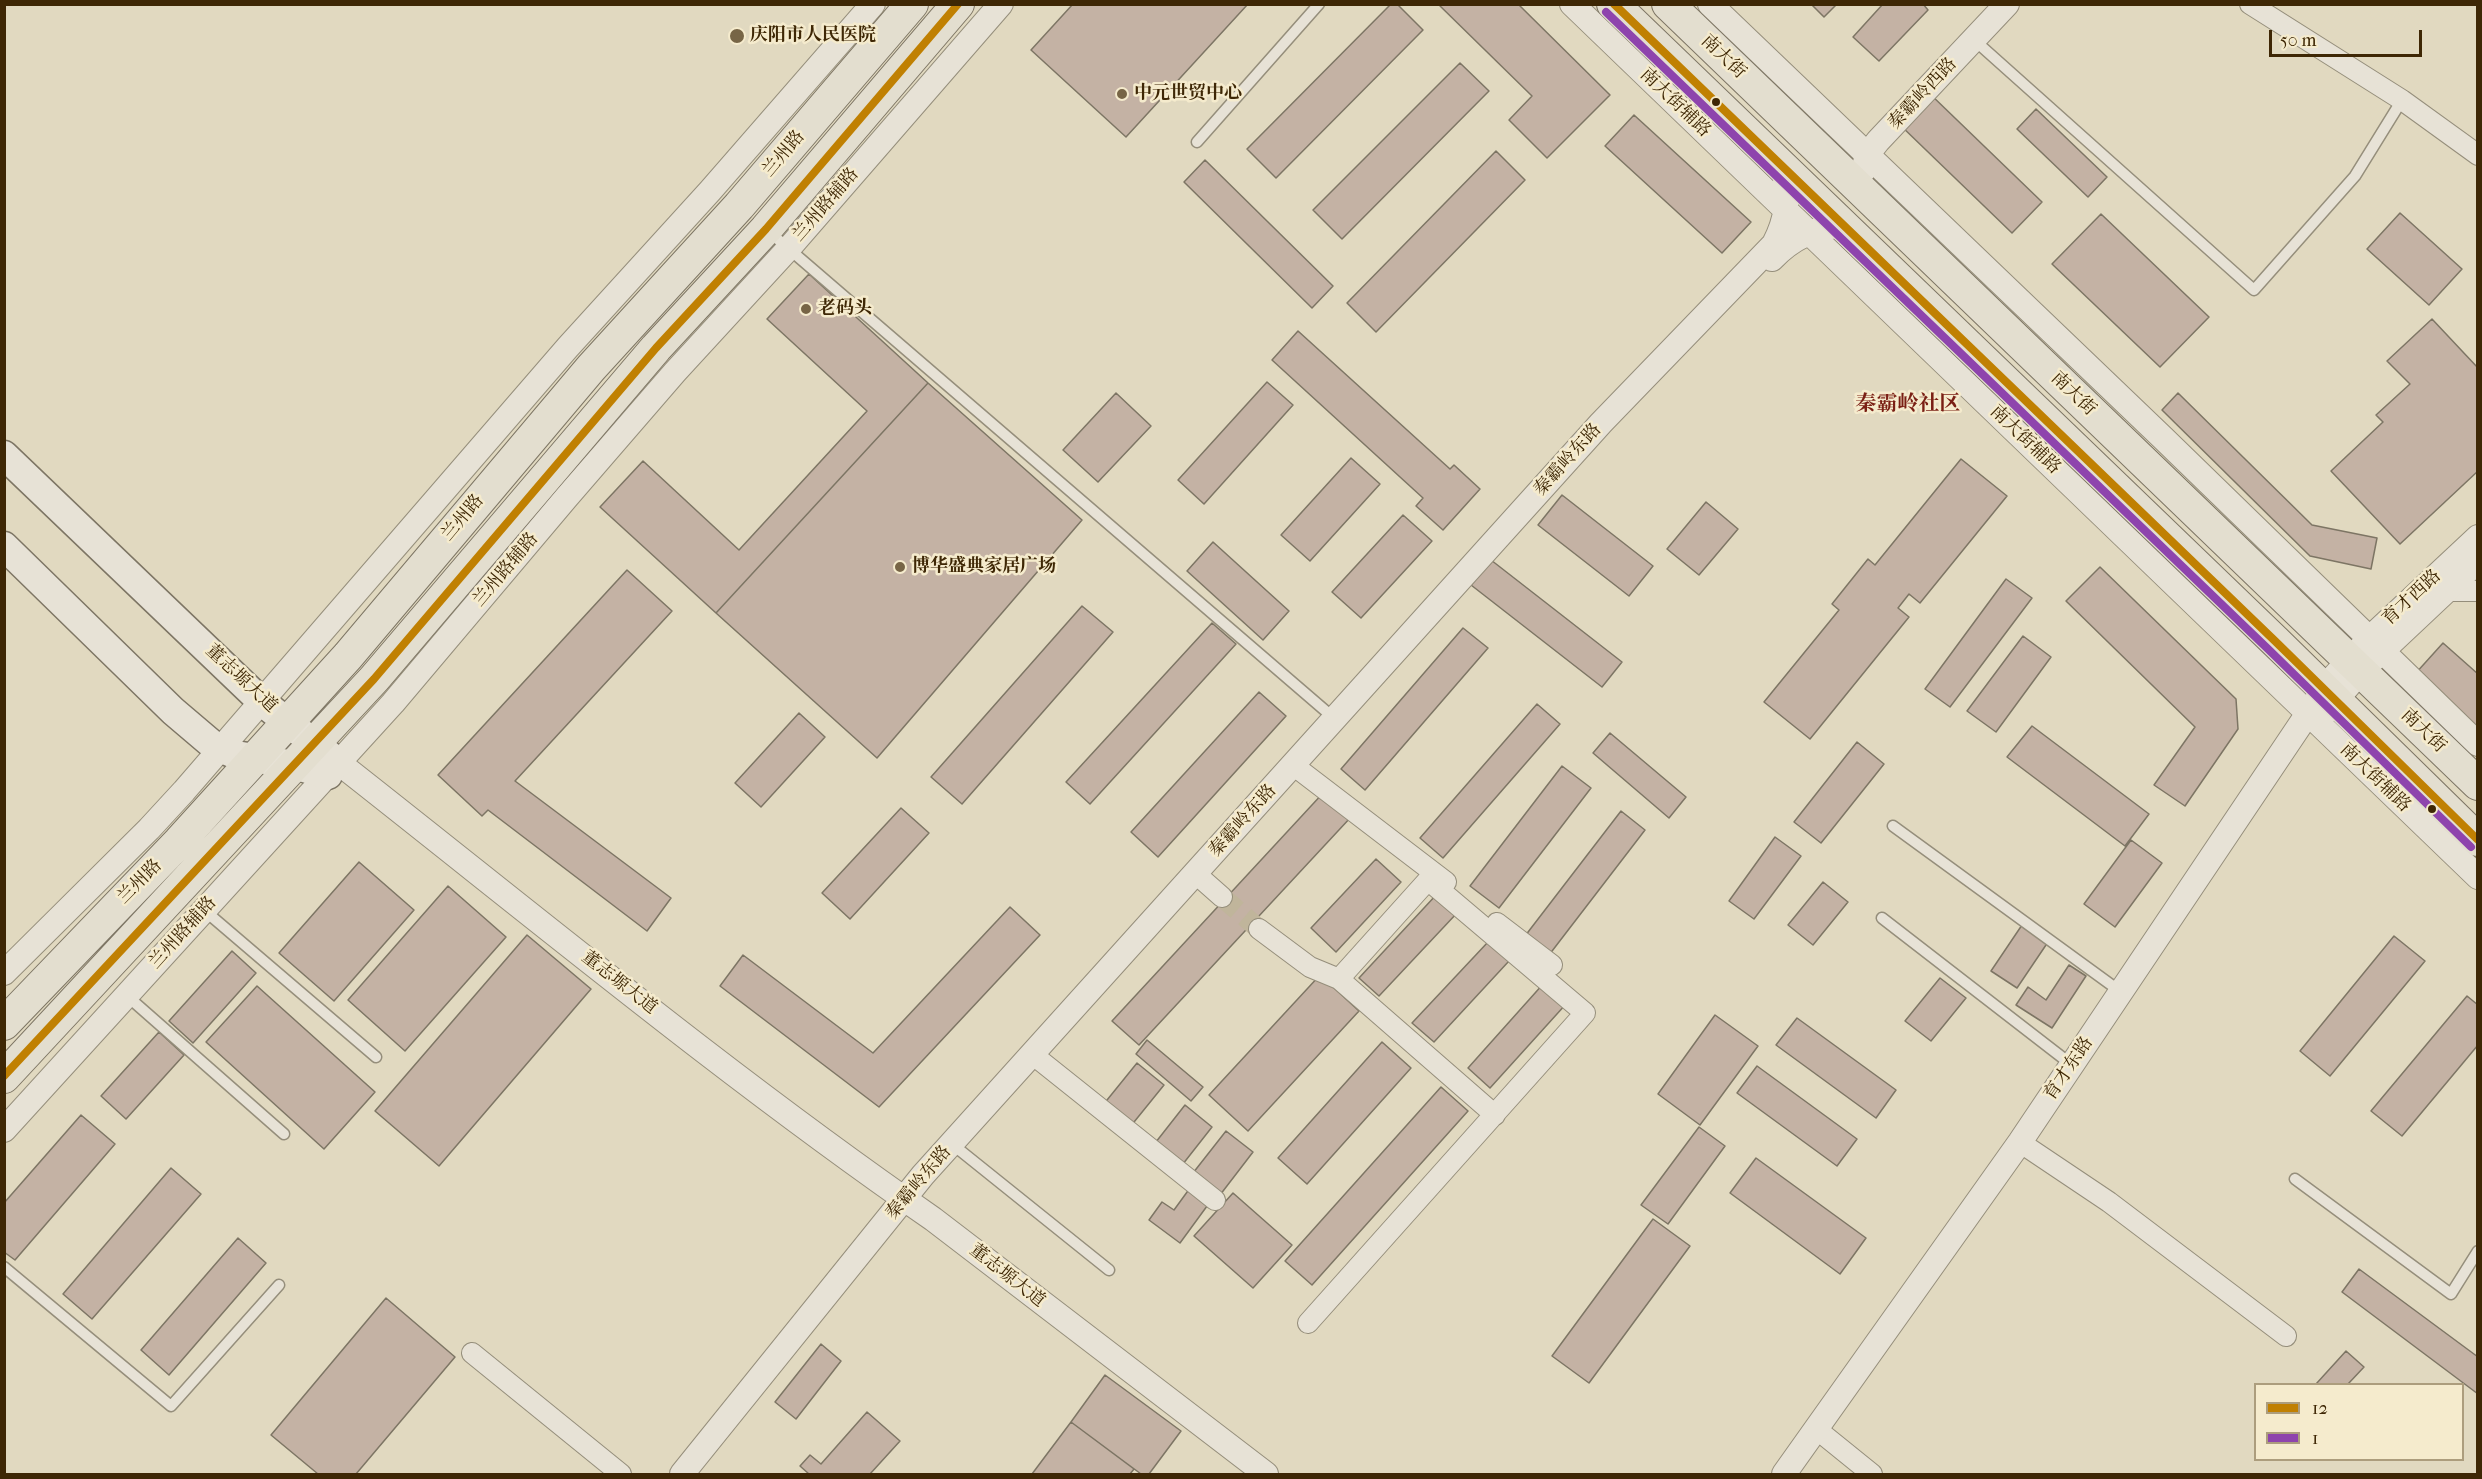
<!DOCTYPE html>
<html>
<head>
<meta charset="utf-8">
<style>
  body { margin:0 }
  #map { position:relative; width:2482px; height:1479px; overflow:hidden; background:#e1d9c0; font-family:"IM FELL French Canon",serif }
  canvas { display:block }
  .frame { position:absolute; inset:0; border:6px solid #3e2705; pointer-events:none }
  .legend { position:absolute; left:2254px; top:1383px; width:210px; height:78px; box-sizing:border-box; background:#f5ebcd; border:2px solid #ac9d7d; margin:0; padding:8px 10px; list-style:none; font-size:18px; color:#3e2705 }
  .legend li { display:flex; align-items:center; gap:12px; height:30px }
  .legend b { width:30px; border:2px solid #ac9d7d }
  .scale { position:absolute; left:2269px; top:30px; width:153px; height:27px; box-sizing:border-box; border:3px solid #3e2705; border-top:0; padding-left:8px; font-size:18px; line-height:21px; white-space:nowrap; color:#3e2705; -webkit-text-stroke:4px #f5ebcd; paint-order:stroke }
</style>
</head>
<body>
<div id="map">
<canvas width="2482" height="1479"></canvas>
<div class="frame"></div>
<ul class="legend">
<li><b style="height:8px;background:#c08002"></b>12</li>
<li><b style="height:8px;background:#8e44ad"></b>1</li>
</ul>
<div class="scale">50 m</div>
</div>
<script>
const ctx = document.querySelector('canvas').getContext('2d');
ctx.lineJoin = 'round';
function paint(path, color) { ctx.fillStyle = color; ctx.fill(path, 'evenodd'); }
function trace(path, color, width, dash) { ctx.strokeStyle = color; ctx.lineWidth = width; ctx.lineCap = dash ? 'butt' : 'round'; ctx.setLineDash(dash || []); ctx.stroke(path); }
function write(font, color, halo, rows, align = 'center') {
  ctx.font = font + ' "IM FELL French Canon","Noto Serif SC",serif'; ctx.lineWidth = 5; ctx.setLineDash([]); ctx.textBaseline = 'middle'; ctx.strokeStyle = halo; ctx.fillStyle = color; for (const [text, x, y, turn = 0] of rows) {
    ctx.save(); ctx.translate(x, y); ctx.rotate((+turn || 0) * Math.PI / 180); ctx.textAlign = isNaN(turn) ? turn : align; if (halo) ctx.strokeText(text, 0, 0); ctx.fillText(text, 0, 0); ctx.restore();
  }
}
const building = new Path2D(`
  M1073 4H1248L1126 137 1031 50Z
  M1391 4H1397L1423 30 1276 178 1247 149Z
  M1438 4H1518L1610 95 1547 158 1509 120 1532 96Z
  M1811 4H1837L1824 17Z
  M1883 4H1923L1928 10 1879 61 1853 37Z
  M1460 63 1489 91 1342 239 1313 210Z
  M1928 92 2042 202 2012 233 1898 123Z
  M2036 109 2107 177 2088 197 2017 129Z
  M1634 115 1751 222 1722 253 1605 146Z
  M1496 151 1525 180 1376 332 1347 303Z
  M1205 160 1333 286 1312 308 1184 182Z
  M2400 213 2462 269 2429 305 2367 249Z
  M2101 214 2209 317 2160 367 2052 264Z
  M809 274 928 383 716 613 600 507 643 461 739 550 867 411 767 319Z
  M2432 319 2478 368V471L2400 544 2331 471 2383 422 2376 415 2410 384 2387 361Z
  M1298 331 1450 469 1454 465 1480 489 1443 530 1416 506 1423 498 1272 360Z
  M1267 382 1293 405 1204 504 1178 480Z
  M928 383 1082 520 877 758 716 613Z
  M1116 393 1151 426 1098 482 1063 450Z
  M2178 393 2312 525 2377 538 2371 569 2310 556 2162 410Z
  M1351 458 1380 484 1310 561 1281 535Z
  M1961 459 2007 496 1920 603 1909 594 1898 608 1909 617 1810 739 1764 702 1839 610 1832 604 1868 559 1875 565Z
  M1562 495 1653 566 1629 596 1538 525Z
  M1706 502 1738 529 1699 575 1667 549Z
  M1403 515 1432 541 1361 618 1332 592Z
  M1213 542 1289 611 1263 640 1187 571Z
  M1491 560 1622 662 1602 687 1471 585Z
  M2100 567 2236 699 2238 729 2185 806 2154 785 2195 727 2066 601Z
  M627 570 672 611 515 781 671 898 647 931 488 810 482 816 438 775Z
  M2006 579 2032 598 1950 707 1925 689Z
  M1082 606 1113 632 962 804 931 777Z
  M1212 623 1236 644 1090 804 1066 782Z
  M1463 628 1488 648 1365 790 1341 769Z
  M2023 636 2051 657 1996 732 1967 711Z
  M2443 643 2478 674V730L2415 674Z
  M1259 692 1286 716 1158 857 1131 832Z
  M1537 704 1560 724 1443 858 1420 838Z
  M799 713 825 737 761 807 735 783Z
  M2032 726 2149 814 2125 846 2007 757Z
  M1610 733 1686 797 1669 818 1593 753Z
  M1857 742 1884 764 1821 843 1794 822Z
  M1562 766 1591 788 1499 908 1470 886Z
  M1324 792 1351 817 1139 1045 1112 1021Z
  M901 808 929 833 850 919 822 893Z
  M1621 811 1645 830 1549 955 1525 936Z
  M1775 837 1801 856 1754 919 1729 901Z
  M2131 840 2162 863 2115 927 2084 904Z
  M1376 859 1401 882 1336 952 1311 928Z
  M359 862 414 910 334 1001 279 953Z
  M1823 882 1848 902 1813 945 1788 925Z
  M448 886 506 937 405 1051 348 1000Z
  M1437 894 1457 913 1379 996 1359 978Z
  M1010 907 1040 935 879 1107 720 986 743 955 873 1053Z
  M2022 925 2048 942 2017 988 1991 971Z
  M527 935 591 989 439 1166 375 1111Z
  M2394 936 2425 961 2330 1076 2300 1051Z
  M1488 942 1509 961 1434 1042 1412 1023Z
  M232 951 256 973 193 1043 169 1021Z
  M2069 965 2086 976 2052 1028 2016 1005 2028 987 2046 1000Z
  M1320 975 1359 1011 1248 1131 1209 1095Z
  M1940 978 1966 998 1931 1041 1905 1021Z
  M1544 983 1566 1004 1490 1088 1468 1068Z
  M257 986 375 1092 324 1149 206 1042Z
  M2467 996 2478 1005V1045L2402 1136 2371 1111Z
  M1715 1015 1758 1046 1700 1125 1658 1094Z
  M1797 1018 1896 1090 1876 1118 1776 1045Z
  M159 1032 184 1055 126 1119 101 1096Z
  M1147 1040 1203 1087 1191 1101 1136 1054Z
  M1382 1042 1411 1068 1307 1184 1278 1158Z
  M1137 1063 1164 1085 1130 1127 1103 1105Z
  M1757 1066 1857 1139 1837 1166 1737 1093Z
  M1441 1087 1468 1111 1312 1285 1285 1261Z
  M1185 1105 1212 1127 1179 1169 1152 1147Z
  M81 1115 115 1144 15 1260 4 1252V1203Z
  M1699 1127 1725 1146 1668 1224 1641 1205Z
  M1226 1131 1253 1152 1220 1195 1193 1173Z
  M1756 1158 1866 1238 1840 1274 1730 1193Z
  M171 1168 201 1194 92 1319 63 1294Z
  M1190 1188 1210 1202 1180 1243 1149 1220 1162 1202 1174 1210Z
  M1233 1193 1292 1245 1253 1288 1194 1236Z
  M1653 1219 1690 1246 1589 1383 1552 1356Z
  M238 1238 266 1263 169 1375 141 1350Z
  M2359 1269 2478 1357V1394L2342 1292Z
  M386 1298 455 1357 356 1474H318L271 1435Z
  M821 1344 841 1361 796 1419 775 1402Z
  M2346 1351 2364 1367 2348 1384H2316Z
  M1105 1375 1181 1431 1149 1474H1141L1071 1422Z
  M867 1412 900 1441 870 1474H809L800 1466 810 1455 821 1464Z
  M1071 1422 1134 1469 1130 1474H1032Z`);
paint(building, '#c4b2a4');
trace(building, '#7d7564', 1.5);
trace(new Path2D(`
  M1222 897 1259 929`), '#c0b59b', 20, [20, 10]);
const service = new Path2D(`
  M1972 38 2254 290 2355 176 2402 100
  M1197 142 1319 4
  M767 230 1335 719
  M1893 826 2121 992
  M204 910 376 1057
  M1882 918 2072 1065
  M126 995 284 1134
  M952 1144 1109 1270
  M2295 1179 2451 1294 2478 1251
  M4 1267 171 1406 279 1285`);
const minor = new Path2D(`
  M2250 4 2402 100 2478 155
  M2436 591H2478
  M1293 765 1446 882
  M1196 874 1222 897
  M1497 923 1552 965
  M1259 929 1310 967 1339 979 1495 1115
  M1032 1054 1215 1200
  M2030 1149 2109 1202 2286 1336
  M1308 1323 1585 1013 1428 880 1339 979
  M472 1353 621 1474
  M1825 1436 1872 1474`);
const tertiary = new Path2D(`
  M1572 4 2478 877
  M1710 4 2163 438 2478 744
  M1863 171 1867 155 1878 141 2007 4
  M1772 259C1792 238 1812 229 1842 225
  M2325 713 2361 671 2478 561
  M339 763C535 917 728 1077 933 1219L1266 1474
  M4 973 149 829 184 791 568 347 710 191 873 4
  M4 1130 393 703 566 498 675 372 789 248 1001 4
  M682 1474 923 1175 1601 423 1774 244C1788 217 1788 200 1784 170
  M1784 1474 2020 1142 2329 682 2370 638 2478 537`);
const secondary = new Path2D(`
  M4 455 262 702 339 763
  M4 546 173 711 213 745 236 755 294 765 328 775`);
const primary = new Path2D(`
  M1613 4 2275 641 2478 840
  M1668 4 2478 784
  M4 1024 179 842 348 656 591 368 739 206 912 4
  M4 1077 374 679 656 348 766 229 958 4`);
trace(service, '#958e7b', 13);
trace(minor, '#958e7b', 22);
trace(tertiary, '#958e7b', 26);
trace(secondary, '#7d7564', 31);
trace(primary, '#7d7564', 34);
trace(service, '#e7e2d6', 10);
trace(minor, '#e7e2d6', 20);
trace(tertiary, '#e7e2d6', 24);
trace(secondary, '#e7e2d6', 28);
trace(primary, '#e3decf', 32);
trace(new Path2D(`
  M1614 4 2275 641 2478 840
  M4 1076 374 679 656 348 766 229 958 4`), '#c08002', 8);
trace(new Path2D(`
  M1606 12 2268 649 2471 847`), '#8e44ad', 8);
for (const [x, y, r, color] of [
  [737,36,8,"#776546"],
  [1122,94,6,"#776546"],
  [1716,102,5,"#3e2705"],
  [806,309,6,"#776546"],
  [900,567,6,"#776546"],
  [2432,809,5,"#3e2705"]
]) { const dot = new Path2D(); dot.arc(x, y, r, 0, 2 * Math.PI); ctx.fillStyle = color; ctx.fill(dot); trace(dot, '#f5ebcd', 2); }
write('bold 18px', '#3e2705', '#f5ebcd', [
  ["庆阳市人民医院",750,36],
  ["中元世贸中心",1134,94],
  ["老码头",818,309],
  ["博华盛典家居广场",912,567]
], 'left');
write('18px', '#3e2705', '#f5ebcd', [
  ["南大街",1723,57,44],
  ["秦霸岭西路",1923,94,-47],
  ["南大街辅路",1675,103,44],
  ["兰州路",784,154,-50],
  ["兰州路辅路",826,205,-49],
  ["南大街",2073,394,44],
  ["南大街辅路",2025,440,44],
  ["秦霸岭东路",1568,460,-48],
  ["兰州路",463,518,-50],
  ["兰州路辅路",506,570,-50],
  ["育才西路",2412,598,-43],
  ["董志塬大道",241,679,43],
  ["南大街",2423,731,44],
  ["南大街辅路",2375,778,44],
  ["秦霸岭东路",1243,821,-48],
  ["兰州路",140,882,-45],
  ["兰州路辅路",183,933,-48],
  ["董志塬大道",619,983,38],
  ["育才东路",2069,1069,-56],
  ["秦霸岭东路",919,1183,-50],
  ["董志塬大道",1007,1276,38]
]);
write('bold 21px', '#7a1f14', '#f5ebcd', [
  ["秦霸岭社区",1908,405]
]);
</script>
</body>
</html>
